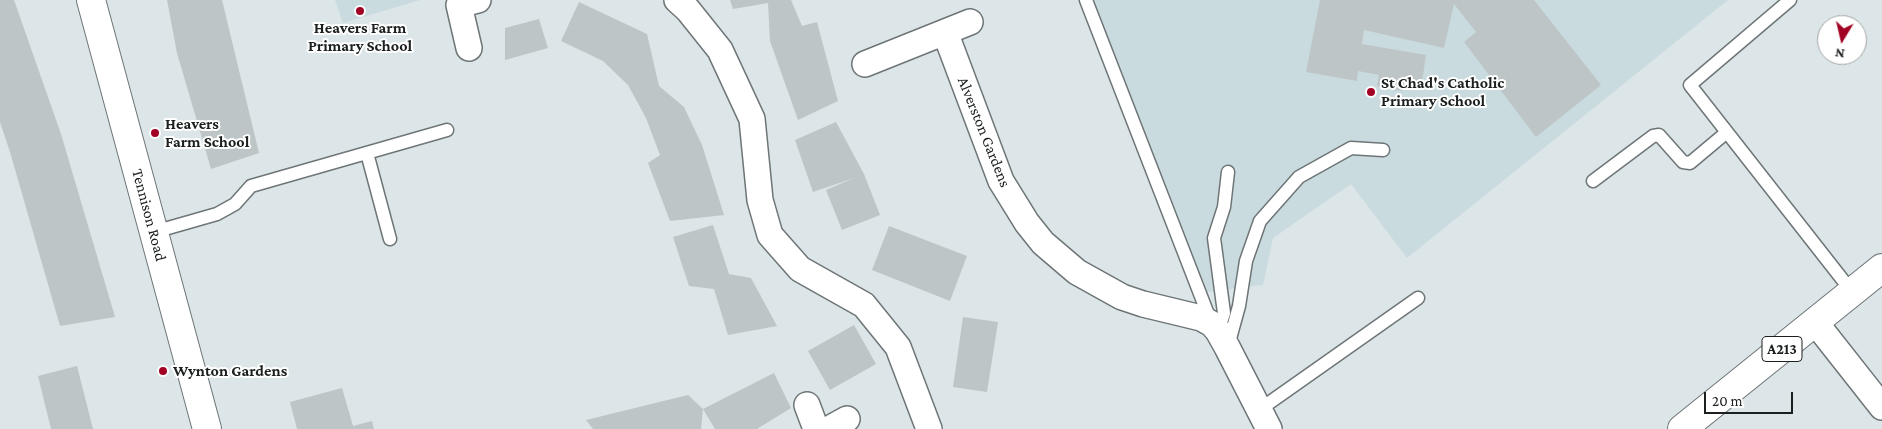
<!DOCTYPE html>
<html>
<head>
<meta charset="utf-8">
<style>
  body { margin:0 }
  #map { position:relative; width:1882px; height:429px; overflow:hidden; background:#dce5e7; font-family:"Crimson Pro",serif }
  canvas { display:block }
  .north { position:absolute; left:1817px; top:15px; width:50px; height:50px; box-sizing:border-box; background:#fff; border:1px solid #a4a5a5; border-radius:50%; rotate:189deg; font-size:14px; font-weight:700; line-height:20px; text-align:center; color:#1c1f1f }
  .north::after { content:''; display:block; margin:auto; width:18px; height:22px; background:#a20324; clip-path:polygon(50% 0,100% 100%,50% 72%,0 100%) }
  .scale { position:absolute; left:1704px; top:392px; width:89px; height:22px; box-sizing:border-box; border:2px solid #1c1f1f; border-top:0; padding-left:6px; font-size:15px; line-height:18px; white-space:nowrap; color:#1c1f1f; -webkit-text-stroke:4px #fff; paint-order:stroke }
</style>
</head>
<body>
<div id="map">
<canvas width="1882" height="429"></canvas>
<div class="north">N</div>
<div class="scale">20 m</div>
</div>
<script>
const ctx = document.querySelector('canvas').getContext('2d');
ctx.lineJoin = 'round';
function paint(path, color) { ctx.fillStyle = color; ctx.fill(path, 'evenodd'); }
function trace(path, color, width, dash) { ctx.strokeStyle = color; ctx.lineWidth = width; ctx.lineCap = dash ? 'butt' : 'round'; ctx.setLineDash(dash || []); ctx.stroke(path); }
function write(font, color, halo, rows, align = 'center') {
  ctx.font = font + ' "Crimson Pro",serif'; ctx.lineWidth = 4; ctx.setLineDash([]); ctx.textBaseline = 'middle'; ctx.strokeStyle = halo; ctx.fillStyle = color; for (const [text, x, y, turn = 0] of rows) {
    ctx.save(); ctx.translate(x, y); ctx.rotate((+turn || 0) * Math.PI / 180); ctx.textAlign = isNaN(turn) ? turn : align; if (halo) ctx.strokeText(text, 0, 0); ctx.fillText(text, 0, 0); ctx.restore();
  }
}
paint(new Path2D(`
  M335 0H420L343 23Z
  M1092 0H1728L1407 258 1351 184 1273 238 1263 285 1206 292Z`), '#cadbdf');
paint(new Path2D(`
  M0 0H14L61 134 115 317 60 326 10 152 0 122Z
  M167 0H222L259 153 211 169 177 53Z
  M730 0H791L802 26 817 22 838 101 798 120 770 41 768 3 733 9Z
  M1320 0H1534L1601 85 1536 137 1464 42 1476 32 1454 4 1444 48 1364 30 1362 44 1426 55 1422 82 1405 79 1403 91 1377 86 1379 75 1358 71 1357 81 1306 72Z
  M579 2 647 34 659 86 684 107 702 145 724 215 670 221 648 163 660 155 646 118 628 85 603 61 561 41Z
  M539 19 548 48 505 60V28Z
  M836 122 864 174 880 215 842 230 826 190 854 178 813 192 795 140Z
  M713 225 729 274 751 278 777 326 728 335 714 289 689 286 673 237Z
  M889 226 967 256 950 301 872 270Z
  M963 317 998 322 987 392 953 387Z
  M854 325 876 364 830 390 808 351Z
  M77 366 93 429H51L38 376Z
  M774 373 791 408 757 429H715L703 409Z
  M342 388 353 426 372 421 374 429H297L290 402Z
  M688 395 703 409 701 429H593L586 420Z`), '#bdc5c7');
const service = new Path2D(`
  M1086 0 1211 322
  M1790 0 1690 85 1853 293
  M367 153 390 239
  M1593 181 1653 136 1659 135 1683 162 1690 163 1727 132
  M154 232 217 214 235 204 251 186 447 130
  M1218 331 1224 313 1214 238 1224 207 1228 172
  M1228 346 1239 306 1246 261 1260 221 1299 177 1351 148 1383 150
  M1259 410 1418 298`);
const minor = new Path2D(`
  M677 0 688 10 720 50 752 119 760 200 770 235 800 269 864 305 898 347 929 429
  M945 32 970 22
  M469 48 459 5 478 0
  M865 64 945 32 1001 181 1027 223 1043 243 1077 272 1122 297 1143 304 1201 318 1212 324 1218 331 1227 347 1269 429
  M1815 322 1882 407
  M807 405 816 429
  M829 429 847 419`);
const tertiary = new Path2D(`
  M91 0 207 429`);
const primary = new Path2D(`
  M1682 429 1882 268`);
trace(service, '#6e7577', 15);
trace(minor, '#6e7577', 28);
trace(tertiary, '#6e7577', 30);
trace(primary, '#6e7577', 30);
trace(service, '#fff', 12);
trace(minor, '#fff', 25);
trace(tertiary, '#fff', 28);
trace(primary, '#fff', 28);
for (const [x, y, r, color] of [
  [360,11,5,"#a20324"],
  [1371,92,5,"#a20324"],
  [155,133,5,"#a20324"],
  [163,371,5,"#a20324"]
]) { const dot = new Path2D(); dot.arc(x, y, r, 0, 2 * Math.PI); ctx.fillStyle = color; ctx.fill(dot); trace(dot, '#fff', 2); }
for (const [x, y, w] of [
  [1782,349,40]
]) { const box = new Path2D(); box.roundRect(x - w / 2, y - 12.5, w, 25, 4); ctx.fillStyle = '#fff'; ctx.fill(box); trace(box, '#1c1f1f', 1); }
write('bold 15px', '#1c1f1f', null, [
  ["A213",1782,349]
]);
write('bold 16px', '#1c1f1f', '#fff', [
  ["Heavers Farm",360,28,"center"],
  ["Primary School",360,46,"center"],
  ["St Chad's Catholic",1381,83],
  ["Primary School",1381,101],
  ["Heavers",165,124],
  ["Farm School",165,142],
  ["Wynton Gardens",173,371]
], 'left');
write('16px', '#1c1f1f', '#fff', [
  ["Alverston Gardens",984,132,68],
  ["Tennison Road",149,215,75]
]);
</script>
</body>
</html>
